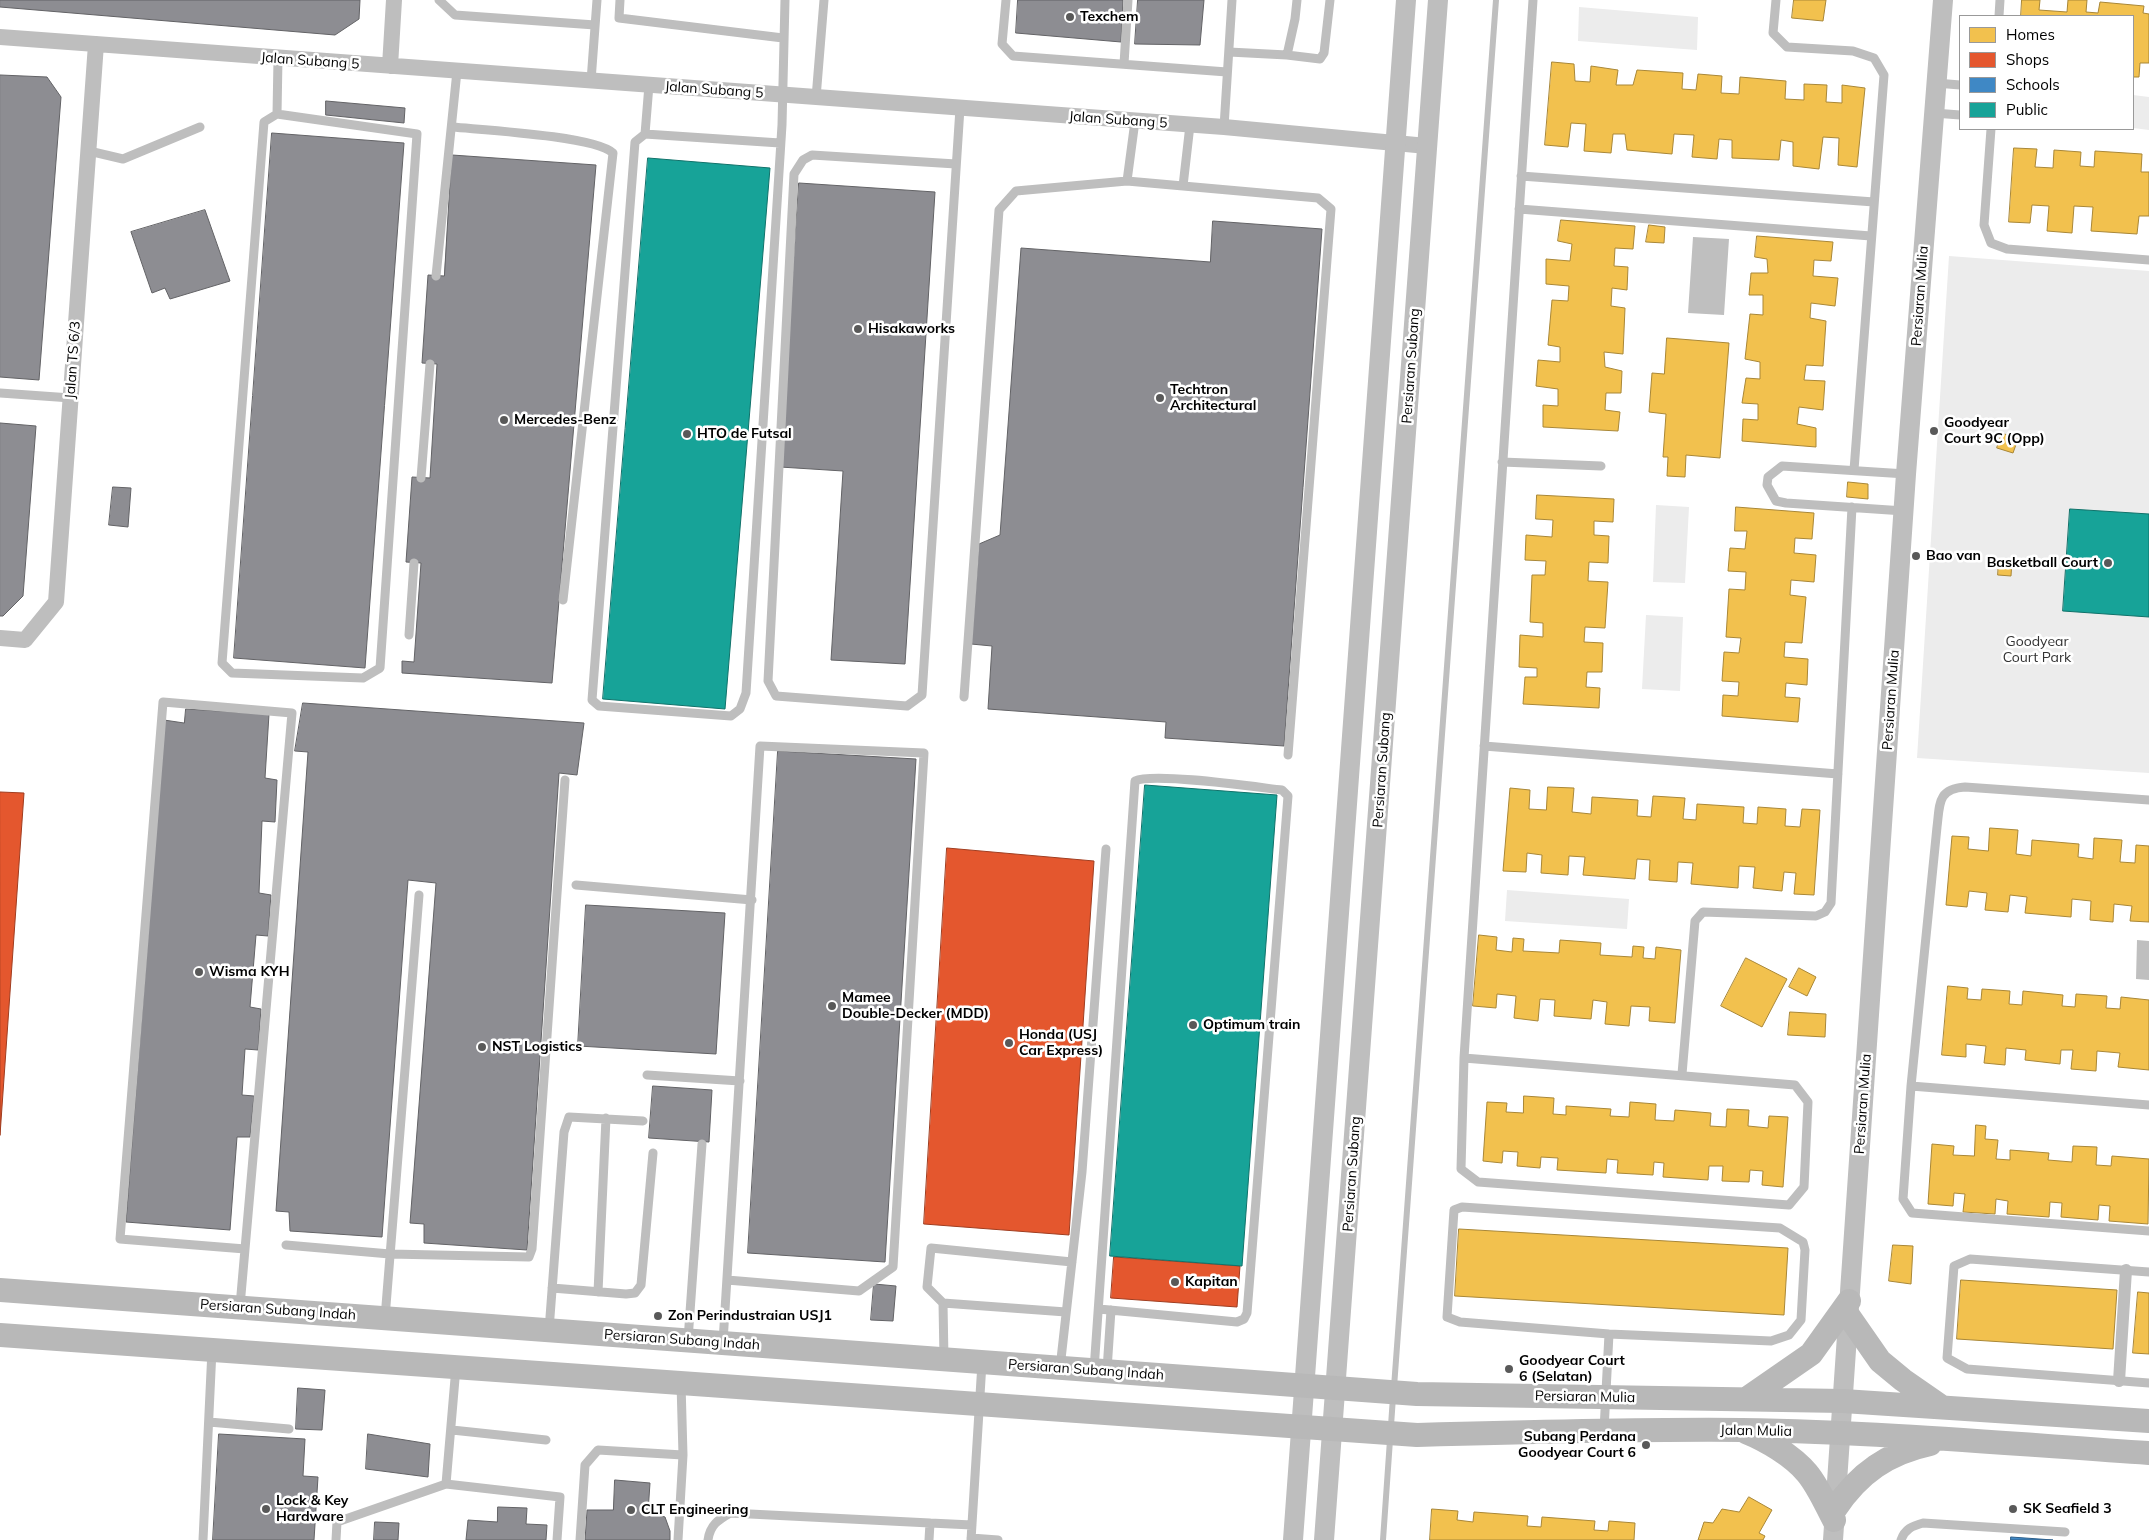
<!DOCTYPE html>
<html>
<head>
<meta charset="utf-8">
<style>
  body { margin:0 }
  #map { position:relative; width:2149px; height:1540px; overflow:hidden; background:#fff; font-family:Mulish,sans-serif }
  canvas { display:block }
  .legend { position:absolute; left:1959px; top:15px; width:175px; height:115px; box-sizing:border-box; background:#fff; border:1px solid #999; margin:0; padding:6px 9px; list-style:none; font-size:15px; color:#000 }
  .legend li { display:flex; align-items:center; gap:10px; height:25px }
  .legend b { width:25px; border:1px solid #999 }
</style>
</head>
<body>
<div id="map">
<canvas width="2149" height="1540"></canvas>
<ul class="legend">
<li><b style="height:14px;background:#f2c14e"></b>Homes</li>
<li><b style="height:14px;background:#e4572e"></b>Shops</li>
<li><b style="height:14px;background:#3f88c5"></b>Schools</li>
<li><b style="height:14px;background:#17a398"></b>Public</li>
</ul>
</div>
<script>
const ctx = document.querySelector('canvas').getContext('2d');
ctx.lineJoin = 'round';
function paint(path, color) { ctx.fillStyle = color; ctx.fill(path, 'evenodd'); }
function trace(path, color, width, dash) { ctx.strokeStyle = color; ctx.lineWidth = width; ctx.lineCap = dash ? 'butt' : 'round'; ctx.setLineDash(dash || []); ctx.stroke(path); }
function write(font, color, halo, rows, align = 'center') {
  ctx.font = font + ' Mulish,sans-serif'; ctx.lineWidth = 5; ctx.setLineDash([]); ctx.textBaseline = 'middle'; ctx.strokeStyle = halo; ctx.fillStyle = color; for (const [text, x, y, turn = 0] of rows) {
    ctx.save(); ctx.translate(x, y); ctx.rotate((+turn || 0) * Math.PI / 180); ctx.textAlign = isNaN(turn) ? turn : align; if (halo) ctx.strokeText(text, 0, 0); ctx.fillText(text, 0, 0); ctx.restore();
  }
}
paint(new Path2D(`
  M1579 7 1698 17 1697 50 1578 41Z
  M2133 95 2149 97V130L2133 128Z
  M1949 256 2149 271V773L1917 758Z
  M1656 505 1689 507 1685 583 1653 582Z
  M1646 615 1683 617 1680 691 1642 689Z
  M1507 890 1629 899 1627 929 1505 921Z`), '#ececec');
paint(new Path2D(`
  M1693 237 1729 239 1724 315 1688 313Z
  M2137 940 2149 941V980L2136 979Z`), '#bfbfbf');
const homes = new Path2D(`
  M1794 0H1826L1823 21 1792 18Z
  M2022 0H2040L2039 10 2067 12 2068 0H2087L2086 12 2098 13 2100 2 2144 6 2143 13 2149 14V63H2140L2139 77H2133V16H2021Z
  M1552 62 1574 64 1575 81 1590 82 1591 66 1618 70 1616 85H1633L1637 70 1683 73 1682 89 1696 90 1698 74 1722 76 1721 93 1739 94 1740 77 1786 81 1785 99 1804 100V84L1827 85 1826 102 1842 103V85L1865 88 1857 167 1838 165 1839 138 1823 137 1819 169 1793 166V142L1781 140 1779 160 1732 158V140L1719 139 1717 159 1692 157 1694 135 1674 134 1672 154 1627 150 1625 134H1613L1611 153 1584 151 1586 124 1571 123 1568 147 1545 145Z
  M2014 148 2037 149 2035 167 2053 168 2054 150 2081 152 2080 166 2094 167 2095 151 2142 154 2141 172H2149V216H2139L2137 234 2091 231 2093 207 2074 206 2072 233 2047 231 2049 206 2032 205 2030 223 2009 222Z
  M1561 220 1635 226 1633 249 1615 248 1614 266 1628 267 1627 290 1612 288 1611 306 1625 308 1623 354 1604 352 1605 367 1622 371 1621 393H1606L1605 410 1620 412 1618 431 1543 427V405L1558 406V389L1536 386 1538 360 1560 362V347L1548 345 1552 300 1568 301 1569 286 1546 284V259L1570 261 1572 244 1558 241Z
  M1649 225 1665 227 1664 243 1646 242Z
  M1757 236 1833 242 1831 261 1814 260 1813 276 1838 278 1835 306 1811 303 1810 318 1826 321 1823 366 1806 365 1804 380 1825 381 1823 410 1799 407 1797 424 1816 428V447L1742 441 1743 419 1758 420V404L1742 403 1746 378 1760 379V362L1745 359 1750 314 1763 315V295H1749L1751 273H1768L1767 259 1755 257Z
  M1667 338 1729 343 1720 458 1686 455 1685 477 1667 476 1668 457H1663L1666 414 1649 412 1652 373 1664 374Z
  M2002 433 2018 439 2013 453 1997 448Z
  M1848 482 1868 484V499L1847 497Z
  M1537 495 1614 499 1613 522 1594 521V535L1609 536 1608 563 1589 562 1588 581 1608 582 1605 628 1585 627 1584 642 1603 643 1602 672H1587L1586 687 1600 688 1599 708 1523 704 1525 677H1537V668L1519 667 1520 635 1543 637V623L1530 622 1532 575H1545L1546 561 1525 560 1526 535 1552 537 1553 520 1536 519Z
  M1736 507 1814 513 1812 539 1795 538 1794 553 1816 555 1814 582 1791 580 1790 595 1806 597 1802 643 1785 642 1784 657 1808 659 1807 685 1786 683 1785 697 1800 698 1798 722 1722 716 1723 695 1738 696 1739 682 1722 681 1724 652 1739 653 1741 638 1726 637 1729 589 1745 590 1746 572 1728 571 1730 548 1745 549 1747 531H1735Z
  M1999 561H2012L2011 576 1998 575Z
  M1548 787 1574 788 1572 812 1591 814 1592 797 1638 800 1637 816 1651 817 1653 796 1685 798 1683 819 1696 820 1697 804 1744 807 1743 823 1757 824 1758 807 1786 809 1785 826 1800 827 1802 809 1820 810 1814 895 1794 894 1796 873 1784 872 1782 891 1753 888 1755 867 1739 866 1738 888 1691 884 1693 863 1678 862 1677 882 1649 880 1650 860 1637 859 1635 879 1583 875 1585 857 1569 856 1568 875 1541 873 1542 855 1527 853 1526 872 1503 871 1510 788 1530 790 1529 809 1546 810Z
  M1990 828 2018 830 2016 854 2031 856 2032 840 2079 844 2078 857 2093 859 2094 838 2122 840 2120 862 2135 863 2136 845 2149 846V922L2130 921 2132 906 2114 904 2113 922 2090 920 2091 901 2072 899 2071 917 2025 913 2027 897 2010 895 2008 912 1985 910 1987 893 1969 891 1967 907 1946 905 1952 836 1969 837 1968 849 1988 851Z
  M1479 935 1497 937 1496 950 1512 952 1513 938 1524 939 1523 951 1559 953 1560 940 1601 943 1600 955 1632 957 1633 946 1644 947 1643 958 1655 959 1656 947 1681 950 1675 1023 1649 1021 1650 1007 1631 1006 1629 1026 1605 1024 1607 1002 1593 1000 1591 1019 1554 1016 1555 1000 1540 999 1538 1021 1514 1018 1516 996 1497 994 1496 1008 1473 1006Z
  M1746 958 1787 979 1762 1027 1721 1006Z
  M1799 968 1816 977 1807 996 1789 987Z
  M1948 986 1968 988 1967 999 1981 1000 1982 989 2010 991 2009 1004 2022 1005 2023 991 2063 995 2062 1006 2075 1007 2076 994 2107 996 2106 1008 2120 1009 2121 997 2149 1000V1070L2118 1067 2120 1053 2097 1051 2096 1071 2071 1069 2073 1050H2061L2060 1064 2025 1060 2026 1050 2006 1048 2005 1065 1984 1063 1986 1046 1966 1044V1057L1942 1055Z
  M1790 1012 1826 1014 1825 1037 1788 1035Z
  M1524 1096 1554 1098 1553 1114 1566 1115V1106L1611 1109 1610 1116 1629 1117 1630 1102 1656 1104 1655 1120 1674 1121 1675 1110 1711 1113 1710 1126 1726 1127 1727 1109 1749 1110 1748 1126 1768 1128 1769 1116 1788 1117 1783 1187 1762 1185 1763 1171 1750 1170 1749 1182 1722 1181 1723 1166H1709L1708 1180 1663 1177 1664 1163 1654 1162 1653 1175 1617 1173 1618 1160 1607 1159 1606 1173 1557 1170 1558 1158 1541 1157 1540 1168 1517 1166 1518 1152 1503 1151 1502 1163 1483 1161 1487 1102 1507 1103 1506 1112 1523 1113Z
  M1976 1125 1986 1126 1985 1139 1998 1140 1996 1159 2010 1160V1150L2049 1153 2048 1160 2072 1162 2073 1146 2097 1147 2096 1165 2111 1166 2112 1156 2149 1159 2148 1224 2109 1221 2110 1206 2099 1205 2098 1220 2061 1217 2062 1203 2050 1202 2049 1217 2007 1214 2008 1201 1996 1199 1995 1214 1963 1212 1965 1194 1954 1193 1953 1206 1928 1204 1932 1144 1954 1146 1953 1155 1974 1156Z
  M1459 1229 1788 1248 1784 1315 1455 1296Z
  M1893 1245 1913 1246 1911 1284 1889 1281Z
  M1961 1280 2117 1290 2113 1349 1957 1339Z
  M2138 1292 2149 1293V1354L2133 1353Z
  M1749 1497 1772 1510 1759 1533 1765 1536 1763 1540H1698L1704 1522 1713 1523 1722 1509 1739 1512Z
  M1432 1509 1458 1511 1457 1520 1473 1522 1474 1512 1528 1516 1527 1526 1541 1527 1542 1517 1595 1521 1594 1530 1608 1531 1609 1521 1635 1523 1634 1540H1430Z`);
paint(homes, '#f2c14e');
trace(homes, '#a98737', 1);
const shops = new Path2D(`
  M0 792 24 793 0 1135Z
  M947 848 1094 861 1069 1235 924 1224Z
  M1114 1257 1240 1266 1237 1307 1111 1298Z`);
paint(shops, '#e4572e');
trace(shops, '#a03d20', 1);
const schools = new Path2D(`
  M2011 1537 2053 1540H2011Z`);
paint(schools, '#3f88c5');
trace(schools, '#2c5f8a', 1);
const public = new Path2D(`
  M648 158 770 168 725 709 603 699Z
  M2070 509 2149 514V617L2063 611Z
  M1145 785 1277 795 1242 1266 1110 1256Z`);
paint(public, '#17a398');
trace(public, '#10726a', 1);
const industry = new Path2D(`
  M0 0H360L359 19 335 35 0 7Z
  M1018 0H1123L1121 42 1016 33Z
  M1138 0H1204L1200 45 1135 44Z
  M0 75 47 77 61 97 39 380 0 377Z
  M326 101 405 108 404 123 326 115Z
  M272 133 404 143 365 668 234 658Z
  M452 155 596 165 552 683 402 673V661L414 662 421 563 406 562 412 477 430 478 437 364 422 363 428 275 444 276Z
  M799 183 935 192 905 664 831 660 843 471 780 467Z
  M205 210 230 281 170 299 165 288 152 293 131 232Z
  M1213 221 1322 229 1284 746 1165 738 1166 722 988 709 992 646 971 644 979 544 1000 535 1021 248 1210 262Z
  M0 423 36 426 23 596 3 616H0Z
  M113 487 131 488 128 527 109 525Z
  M303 703 584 723 577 775 559 773 527 1250 424 1243V1224L410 1223 436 883 408 880 382 1237 290 1231 289 1212 276 1211 308 752 295 751Z
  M186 709 269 714 265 778 277 780 275 822 262 821 259 893 271 895 268 936 256 935 250 1007 261 1009 258 1050 245 1049 242 1095 254 1096 250 1137H237L230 1230 126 1222 164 720 184 723Z
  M778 751 916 759 885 1262 748 1253Z
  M586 905 725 913 716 1054 578 1046Z
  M653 1086 712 1090 709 1142 649 1138Z
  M874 1284 896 1286 893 1321 871 1320Z
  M298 1388 325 1390 322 1430 296 1429Z
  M219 1434 305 1439 303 1476 318 1477 314 1540H213Z
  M368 1434 430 1444 428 1477 366 1469Z
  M615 1480 650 1483 648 1512 665 1517 670 1531V1540H585L587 1510H613Z
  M498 1507 527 1508 526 1524 547 1525 546 1540H466L468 1520 497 1522Z
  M375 1522 399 1523 398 1540H374Z`);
paint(industry, '#8d8d92');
trace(industry, '#636366', 1);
trace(new Path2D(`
  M1394 1387 1496 0
  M1383 1540 1393 1397`), '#bfbfbf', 6);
trace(new Path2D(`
  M439 0 455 15 595 25
  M620 0 619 18 783 38
  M1006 0 1002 44 1013 56 1227 72
  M1776 0 1773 33 1787 47 1853 51 1874 58 1884 75 1854 470
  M1999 16 2000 0
  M1229 52 1287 55 1295 19 1297 0
  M1287 55 1320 59 1324 53 1330 0
  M1124 64 1128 0
  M591 81 597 0
  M1936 83 1960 85
  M816 98 824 0
  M1934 113 1960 115
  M277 114 417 134 380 668 363 678 232 673 222 663 264 122 277 114 278 59
  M453 127C484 130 595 136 613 153L563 600
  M1224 127 1232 0
  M1991 129 1984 225 1991 243 2007 249 2149 260
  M645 134 649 85
  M780 143 645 134 635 142 592 700 599 706 731 716 740 709 746 693 782 125 785 0
  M89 151 123 159 200 127
  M956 164 812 155 803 160 794 174 768 681 776 696 907 706 922 695 960 108
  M1521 176 1874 202
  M1127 181 1318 198 1331 209 1288 755
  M1183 186 1190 125
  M1519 209 1871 236
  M436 276 457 71
  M0 393 71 398
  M1502 462 1601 466
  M421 478 430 364
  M1904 511 1786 503 1776 501 1767 485 1768 477 1782 466 1906 474
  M409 635 414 563
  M964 697 999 210 1016 191 1127 181 1135 121
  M1484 746 1838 774
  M2149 800 1965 787C1937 789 1940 804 1937 827L1911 1086 1903 1199 1912 1213 2149 1231
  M576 885 752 900
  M1464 1058 1795 1085 1808 1102 1804 1187 1789 1205 1478 1182 1461 1169 1464 1058 1533 0
  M1682 1074 1695 921 1703 912 1816 916 1825 912 1831 903 1852 507
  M647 1075 740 1081
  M1911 1086 2149 1105
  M1462 1207 1780 1228 1803 1242 1805 1250 1801 1320 1789 1335 1771 1341 1609 1334 1460 1322 1447 1317 1454 1210Z
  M286 1245 390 1254 529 1257 532 1249 565 780
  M2149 1272 1970 1259 1954 1266 1947 1358 1967 1369 2149 1383
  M552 1288 626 1294 635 1293 641 1285 653 1153
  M598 1292 606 1118
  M943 1303 1066 1312
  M240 1306 292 713 163 702 120 1239 245 1249
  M385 1318 419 895
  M549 1330 564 1132 569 1117 643 1121
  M688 1340 702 1144
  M723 1342 760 746 924 753 893 1267 859 1291 727 1280
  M944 1359 943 1303 927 1287 931 1248 1072 1262
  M456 1367 446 1484 560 1497 557 1540
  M1060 1368 1082 1172 1106 849
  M1094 1370 1135 781C1153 772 1256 787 1282 790L1288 796 1247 1313 1244 1319 1237 1322 1099 1309
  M1107 1370 1111 1310
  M209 1422 289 1429
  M452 1430 546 1440
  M1604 1430 1609 1334
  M971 1538 998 1540
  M203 1540 212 1350
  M336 1540 337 1522 446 1484
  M580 1540 585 1465 598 1450 683 1455
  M678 1540 683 1455 681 1383
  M708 1540C710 1525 718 1520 730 1513L930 1523
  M929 1540 930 1523 972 1525
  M971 1540 982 1363
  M1901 1540C1905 1529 1912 1526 1923 1523L2065 1532`), '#bebebe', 9);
trace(new Path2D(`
  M2119 1381 2126 1270`), '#bebebe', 12);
trace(new Path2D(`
  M0 37 1224 127 1427 146
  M390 66 394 0
  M0 638 25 640 56 602 96 44`), '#bebebe', 16);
trace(new Path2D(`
  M1293 1540 1406 0
  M1324 1540 1438 0
  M1833 1540 1906 474 1943 0`), '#bebebe', 20);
trace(new Path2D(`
  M0 1290 1417 1394 1843 1401 2149 1421
  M1848 1315 1880 1361 1903 1380 1942 1407
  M0 1335 1417 1435C1525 1432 1634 1429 1742 1430 1878 1432 2013 1444 2149 1453
  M1746 1399 1811 1354 1849 1301
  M1746 1432C1766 1440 1793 1456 1807 1473 1818 1486 1826 1505 1834 1520
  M1835 1509C1859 1473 1888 1453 1930 1444`), '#b8b8b8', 24);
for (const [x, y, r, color] of [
  [1070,17,5,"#595959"],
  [858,329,5,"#595959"],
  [1160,398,5,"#595959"],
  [504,420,5,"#595959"],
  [1934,431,5,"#595959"],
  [687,434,5,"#595959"],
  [1916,556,5,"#595959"],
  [2108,563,5,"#595959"],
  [199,972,5,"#595959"],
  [832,1006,5,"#595959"],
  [1193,1025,5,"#595959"],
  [1009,1043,5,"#595959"],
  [482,1047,5,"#595959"],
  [1175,1282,5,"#595959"],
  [658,1316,5,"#595959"],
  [1509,1369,5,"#595959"],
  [1646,1445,5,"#595959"],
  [266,1509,5,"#595959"],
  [2013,1509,5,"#595959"],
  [631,1510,5,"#595959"]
]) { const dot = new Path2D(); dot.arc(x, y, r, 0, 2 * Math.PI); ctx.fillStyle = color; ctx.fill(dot); trace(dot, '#fff', 2); }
write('bold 14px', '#000', '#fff', [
  ["Texchem",1080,17],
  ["Hisakaworks",868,329],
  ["Techtron",1170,390],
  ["Architectural",1170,406],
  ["Mercedes-Benz",514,420],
  ["Goodyear",1944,423],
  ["Court 9C (Opp)",1944,439],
  ["HTO de Futsal",697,434],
  ["Bao van",1926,556],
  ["Basketball Court",2098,563,"right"],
  ["Wisma KYH",209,972],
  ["Mamee",842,998],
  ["Double-Decker (MDD)",842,1014],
  ["Optimum train",1203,1025],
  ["Honda (USJ",1019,1035],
  ["Car Express)",1019,1051],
  ["NST Logistics",492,1047],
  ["Kapitan",1185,1282],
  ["Zon Perindustraian USJ1",668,1316],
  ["Goodyear Court",1519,1361],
  ["6 (Selatan)",1519,1377],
  ["Subang Perdana",1636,1437,"right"],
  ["Goodyear Court 6",1636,1453,"right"],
  ["Lock & Key",276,1501],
  ["Hardware",276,1517],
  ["SK Seafield 3",2023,1509],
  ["CLT Engineering",641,1510]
], 'left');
write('14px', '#000', '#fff', [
  ["Jalan Subang 5",310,61,4],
  ["Jalan Subang 5",714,90,4],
  ["Jalan Subang 5",1118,120,4],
  ["Persiaran Mulia",1920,296,-86],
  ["Jalan TS 6/3",73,360,-86],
  ["Persiaran Subang",1411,366,-86],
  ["Persiaran Mulia",1891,700,-86],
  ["Persiaran Subang",1382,770,-86],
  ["Persiaran Mulia",1863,1104,-86],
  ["Persiaran Subang",1352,1174,-86],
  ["Persiaran Subang Indah",278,1310,4],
  ["Persiaran Subang Indah",682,1340,4],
  ["Persiaran Subang Indah",1086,1370,4],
  ["Persiaran Mulia",1585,1397,1],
  ["Jalan Mulia",1756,1431,1]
]);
write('14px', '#333', '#fff', [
  ["Goodyear",2037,642],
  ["Court Park",2037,658]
]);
</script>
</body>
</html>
